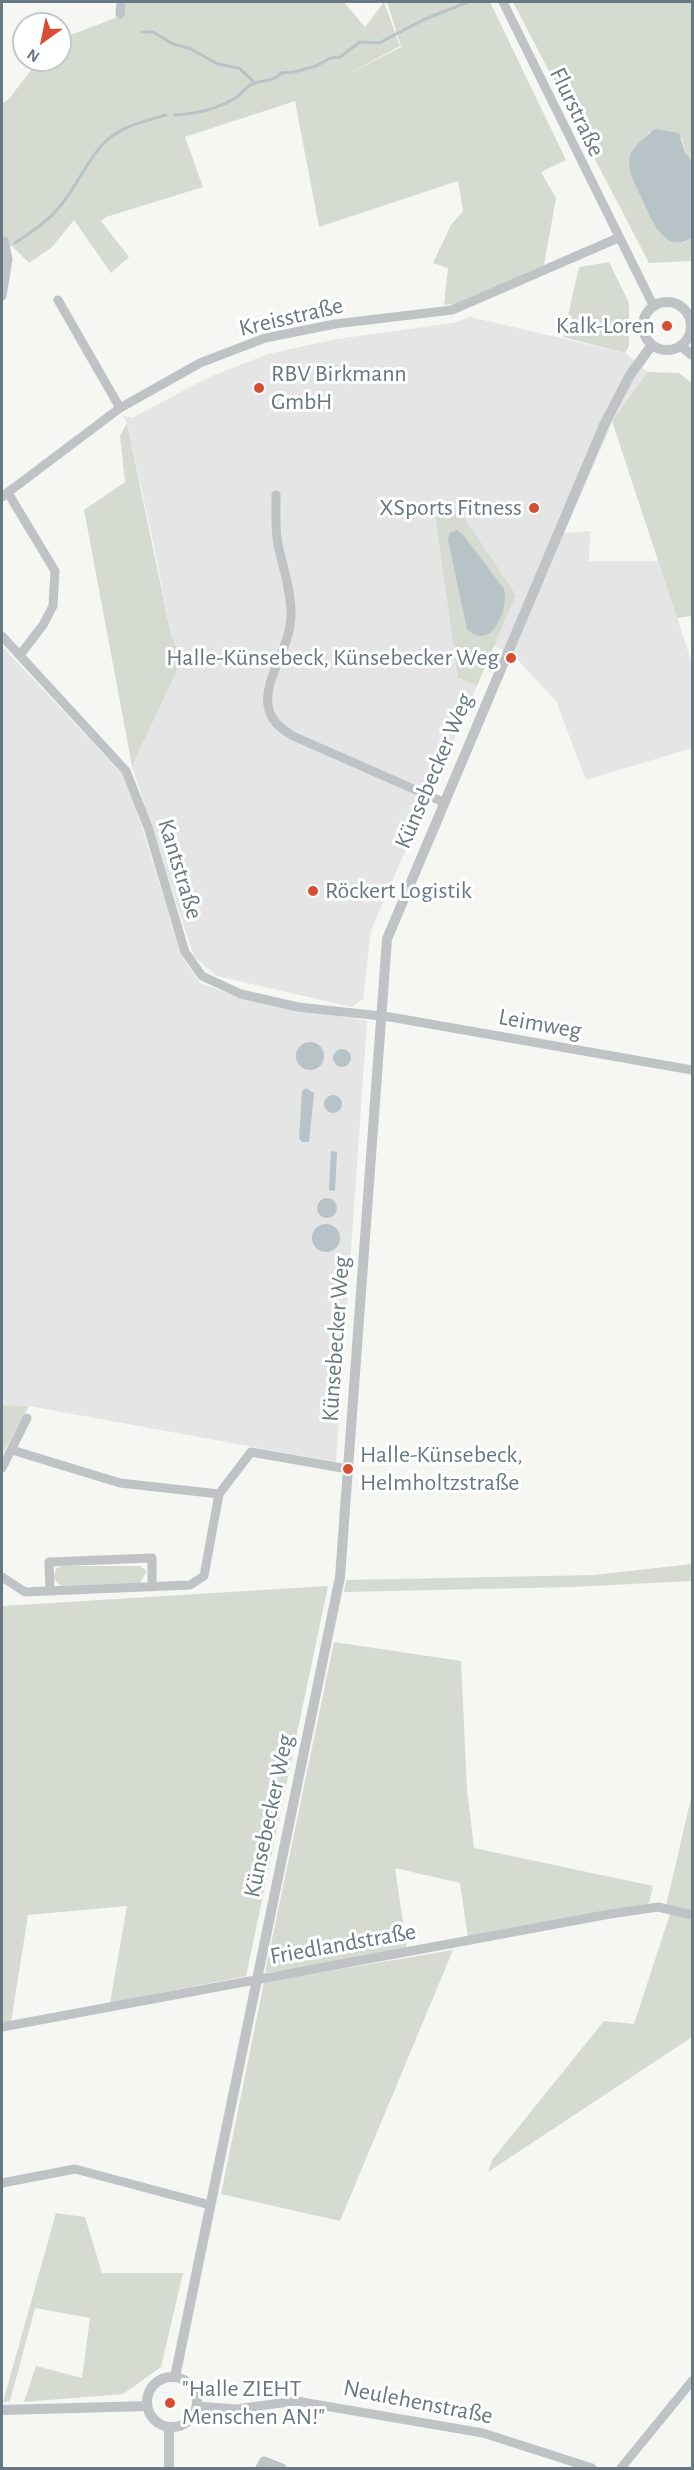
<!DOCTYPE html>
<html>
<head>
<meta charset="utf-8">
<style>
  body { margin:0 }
  #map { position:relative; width:694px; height:2470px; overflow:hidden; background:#f6f6f3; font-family:"Alegreya Sans",sans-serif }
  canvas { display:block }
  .frame { position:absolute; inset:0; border:3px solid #677882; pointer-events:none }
  .north { position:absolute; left:12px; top:12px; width:60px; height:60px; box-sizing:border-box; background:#fff; border:2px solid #c2c9cd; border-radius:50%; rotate:213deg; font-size:16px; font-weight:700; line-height:24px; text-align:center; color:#677882 }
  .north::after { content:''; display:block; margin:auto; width:21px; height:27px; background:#d84c31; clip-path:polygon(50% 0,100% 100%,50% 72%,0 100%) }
</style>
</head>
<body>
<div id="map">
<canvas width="694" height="2470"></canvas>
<div class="frame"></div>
<div class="north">N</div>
</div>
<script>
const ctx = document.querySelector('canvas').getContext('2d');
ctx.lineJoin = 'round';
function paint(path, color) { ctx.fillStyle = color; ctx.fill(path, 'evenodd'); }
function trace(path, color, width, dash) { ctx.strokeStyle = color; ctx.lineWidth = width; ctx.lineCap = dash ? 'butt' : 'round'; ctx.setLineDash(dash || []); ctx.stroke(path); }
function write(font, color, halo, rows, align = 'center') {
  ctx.font = font + ' "Alegreya Sans",sans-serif'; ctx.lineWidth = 6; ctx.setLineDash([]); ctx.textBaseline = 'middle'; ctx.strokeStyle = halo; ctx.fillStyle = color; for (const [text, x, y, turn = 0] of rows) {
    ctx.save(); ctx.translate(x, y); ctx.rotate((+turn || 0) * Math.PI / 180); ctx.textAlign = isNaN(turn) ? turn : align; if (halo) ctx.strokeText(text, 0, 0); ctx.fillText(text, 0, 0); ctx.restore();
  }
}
paint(new Path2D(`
  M470 317 625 353 648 372 613 421 564 533 590 531 589 561H659L692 664V748L586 780 556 701 512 654 494 646 516 594 433 502 458 678 477 686 371 930 363 999 352 1007 217 976 194 957 132 766 182 660 171 635 153 541 127 423 122 415 132 418 207 378 268 354 337 339 453 323Z
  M2 646 127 779 182 957 200 983 242 998 367 1021 336 1462 29 1406 2 1405Z`), '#e4e5e4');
paint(new Path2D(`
  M124 2H344L365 27 384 2 400 46 343 77 401 47 387 2H490L566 160 541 172 556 198 544 265 455 304 444 305 448 268 433 263 451 225 463 211 458 181 319 227 295 101 185 137 203 187 106 217 101 221 129 257 111 273 74 220 52 247 29 263 12 246 2 249V103L8 100 39 60H60V39L123 15Z
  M513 2H692V162L685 152 682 138 649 132 632 151 683 243 692 238V261L649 263Z
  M609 262 629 303V346L625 353 563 337 579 267Z
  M648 372 679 373 692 383V616L677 618 612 421Z
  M127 423 171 635 182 660 132 766 84 510 125 482 120 436Z
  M433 502 461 513 516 595 477 686 458 678Z
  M2 1405 29 1406 2 1455Z
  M692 1564V1581L571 1587 344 1592 346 1580 594 1575Z
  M61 1566H140L147 1571 140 1583 61 1586 53 1578 56 1569Z
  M328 1586 246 1976 110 2003 127 1906 28 1915 11 2022 2 2023V1606Z
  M334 1642 461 1661 467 1790 474 1848 653 1886 649 1903 610 1914 468 1938 460 1883 395 1868 407 1949 265 1973Z
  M692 1794V1911L666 1906Z
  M670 1914 692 1919V2037L488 2172 492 2160 604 2021 634 2024Z
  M453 1950 340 2221 221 2194 264 1982Z
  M56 2213 85 2217 102 2273H183L161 2367 123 2394 24 2402 36 2366 82 2378 90 2318 35 2308 10 2401 3 2402Z`), '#d6dbd2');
paint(new Path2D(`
  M656 129 679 133 685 152 692 162V238C664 255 652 220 642 199 636 186 626 170 630 155 633 147 648 133 656 129Z
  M457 530 464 536 504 589C509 607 493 653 467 629L448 540 450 533Z
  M296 1056a14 14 0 1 1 28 0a14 14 0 1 1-28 0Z
  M333 1058a9 9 0 1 1 18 0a9 9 0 1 1-18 0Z
  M306 1088 314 1093 309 1142H302L299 1138 302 1091Z
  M324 1104a9 9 0 1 1 18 0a9 9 0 1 1-18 0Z
  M331 1151 337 1152 335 1191 329 1190Z
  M317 1208a10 10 0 1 1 20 0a10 10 0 1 1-20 0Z
  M312 1238a14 14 0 1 1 28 0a14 14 0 1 1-28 0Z`), '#b7c3c6');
trace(new Path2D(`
  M142 32H153L173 44 189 48 218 64 239 68 255 83
  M175 115C195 114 216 109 234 99 240 95 245 88 252 84 263 79 273 83 281 73L294 72 316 66 330 58 340 57 360 42 379 43 423 20 468 2
  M15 243C32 231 48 222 61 205 78 185 87 159 106 141 122 126 146 121 166 115`), '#b7c3c6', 3);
trace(new Path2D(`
  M503 2 653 305
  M120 14 121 2
  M2 296 8 259 4 241
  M58 300 120 408
  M8 493 55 571 53 606 43 625 20 655
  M276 495C276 511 275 529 278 545 283 567 291 590 291 613 292 646 264 677 268 705 270 720 280 728 293 736L443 802
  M2 497 120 408 200 363 265 338 335 324 452 310 618 238
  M2 636 126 771 148 827 185 952 202 976 241 994 298 1007 390 1017 692 1070
  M12 1450 120 1483 219 1494 251 1452 348 1469
  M2 1468 27 1418
  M2 1577 25 1592 190 1585 204 1576 219 1494
  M50 1591 49 1562 152 1558V1587
  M2 2027 610 1914 658 1907 692 1915
  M2 2183 75 2169 210 2205
  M197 2406 236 2409 296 2401 483 2433 592 2468
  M260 2468 264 2461 282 2468
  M621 2468 692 2381`), '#bfc3c6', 9);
trace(new Path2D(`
  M643 326a24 24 0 1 1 48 0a24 24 0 1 1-48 0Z
  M681 346 692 355
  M147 2402a25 25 0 1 1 50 0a25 25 0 1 1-50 0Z
  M175 2377 340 1577 387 939 604 425 630 375 652 345
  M2 2410 147 2406
  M169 2468V2427`), '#bfc3c6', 10);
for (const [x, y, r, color] of [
  [667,326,6,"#d84c31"],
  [259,388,6,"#d84c31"],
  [534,508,6,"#d84c31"],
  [511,658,6,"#d84c31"],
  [313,891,6,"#d84c31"],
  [348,1469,6,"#d84c31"],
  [170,2403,6,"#d84c31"]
]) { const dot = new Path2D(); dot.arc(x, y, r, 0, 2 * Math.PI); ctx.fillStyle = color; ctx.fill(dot); trace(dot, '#fff', 2); }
write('24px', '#677882', '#fff', [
  ["Flurstraße",577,112,64],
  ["Kreisstraße",291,317,-13],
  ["Künsebecker Weg",434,771,-67],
  ["Kantstraße",180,869,73],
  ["Leimweg",540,1024,10],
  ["Künsebecker Weg",336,1339,-86],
  ["Künsebecker Weg",269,1816,-78],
  ["Friedlandstraße",343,1944,-10],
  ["Neulehenstraße",418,2402,11]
]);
write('24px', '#677882', '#fff', [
  ["Kalk-Loren",655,326,"right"],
  ["RBV Birkmann",271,374],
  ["GmbH",271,402],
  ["XSports Fitness",522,508,"right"],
  ["Halle-Künsebeck, Künsebecker Weg",499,658,"right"],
  ["Röckert Logistik",325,891],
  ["Halle-Künsebeck,",360,1455],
  ["Helmholtzstraße",360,1483],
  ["\"Halle ZIEHT",182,2389],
  ["Menschen AN!\"",182,2417]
], 'left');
</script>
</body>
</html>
